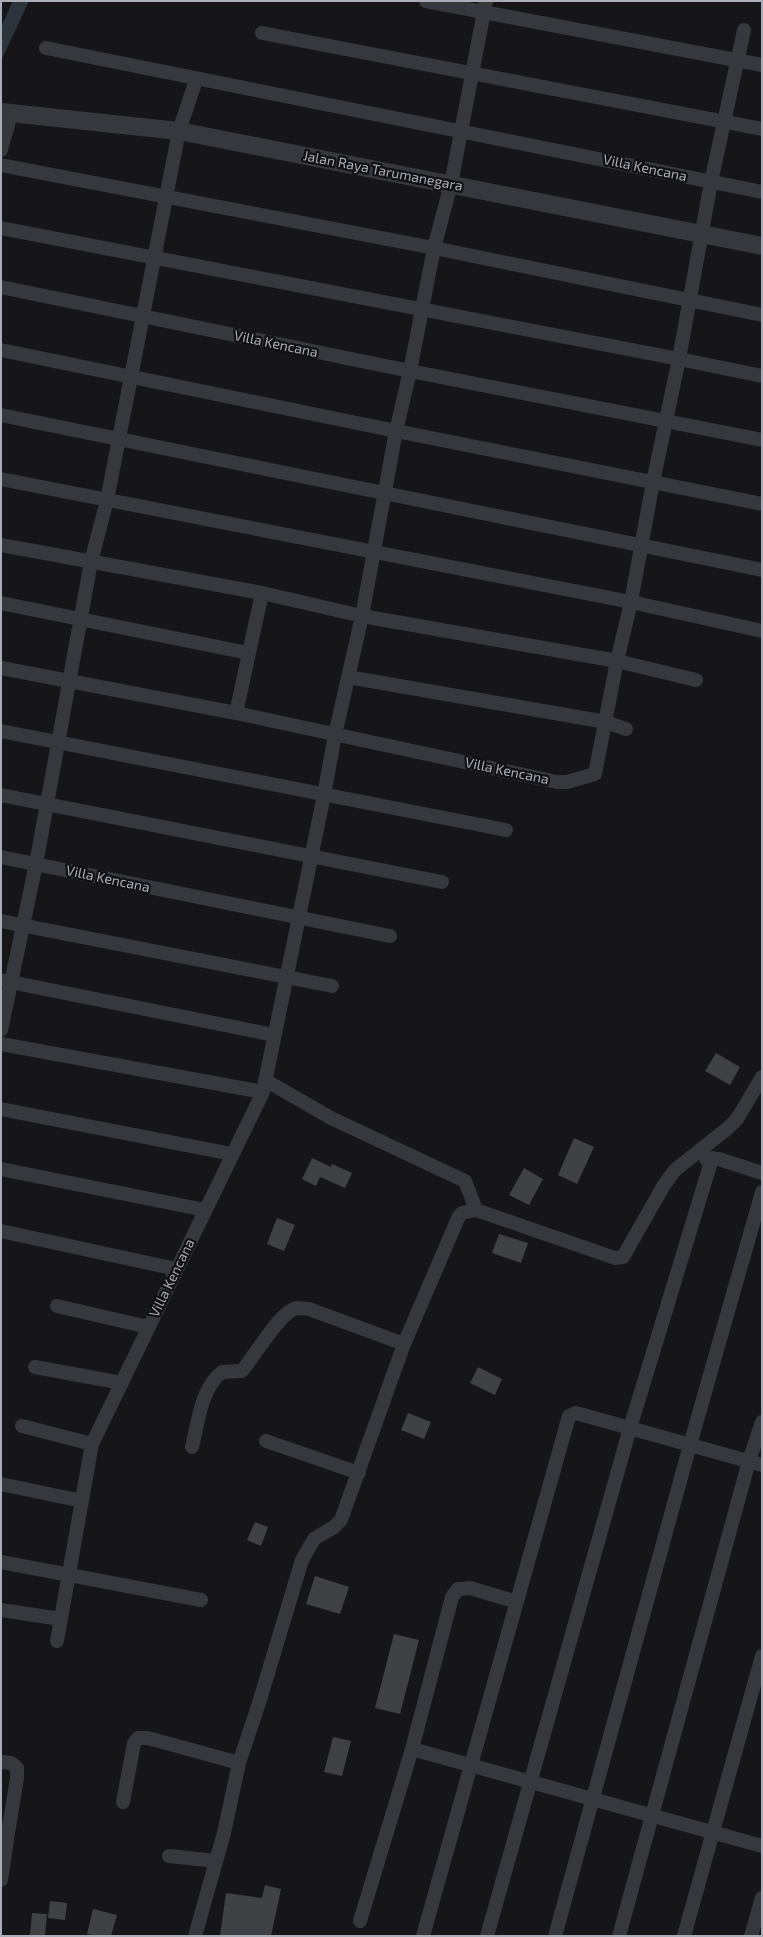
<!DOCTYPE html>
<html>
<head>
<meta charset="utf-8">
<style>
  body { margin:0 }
  #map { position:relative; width:763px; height:1937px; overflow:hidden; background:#161618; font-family:"Exo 2",sans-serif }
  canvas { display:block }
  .frame { position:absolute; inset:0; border:2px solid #a8adb8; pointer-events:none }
</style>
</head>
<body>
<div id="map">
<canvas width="763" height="1937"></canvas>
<div class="frame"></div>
</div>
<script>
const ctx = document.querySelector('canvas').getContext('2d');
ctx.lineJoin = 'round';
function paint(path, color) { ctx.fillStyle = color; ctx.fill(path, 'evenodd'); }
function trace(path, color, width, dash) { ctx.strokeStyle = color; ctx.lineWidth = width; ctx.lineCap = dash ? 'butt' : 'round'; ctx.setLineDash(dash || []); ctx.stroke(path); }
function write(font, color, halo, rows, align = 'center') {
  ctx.font = font + ' "Exo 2",sans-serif'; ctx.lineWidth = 4.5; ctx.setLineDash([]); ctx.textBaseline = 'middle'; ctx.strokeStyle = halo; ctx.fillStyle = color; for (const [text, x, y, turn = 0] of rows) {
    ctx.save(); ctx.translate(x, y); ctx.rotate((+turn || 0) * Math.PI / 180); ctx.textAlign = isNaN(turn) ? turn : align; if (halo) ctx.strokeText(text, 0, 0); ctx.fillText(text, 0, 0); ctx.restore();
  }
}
paint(new Path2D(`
  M13 1H29L1 61V27Z`), '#2c353c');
paint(new Path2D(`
  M716 1053 740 1067 730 1085 705 1071Z
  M574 1138 594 1147 577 1184 558 1175Z
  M312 1158 331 1167 332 1164 352 1173 345 1188 320 1177 316 1186 302 1179Z
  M524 1168 543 1179 529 1205 509 1195Z
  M277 1218 295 1225 284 1251 267 1244Z
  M499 1234 528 1243 521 1263 492 1253Z
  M478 1367 502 1379 495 1395 470 1383Z
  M408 1413 431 1422 424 1439 401 1430Z
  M255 1522 268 1527 261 1546 247 1540Z
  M315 1576 349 1587 340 1614 306 1604Z
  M394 1634 419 1640 400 1714 375 1708Z
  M333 1737 351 1741 342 1776 324 1772Z
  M265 1885 281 1889 271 1936H220L226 1893 262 1898Z
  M50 1901 67 1903 65 1920 48 1918Z
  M93 1909 117 1915 111 1936H96L87 1934Z
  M32 1913 47 1914 45 1936H30Z`), '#404145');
trace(new Path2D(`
  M426 1 762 65
  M262 33 762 129
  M46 48 762 192
  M1 150 11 114
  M1 165 434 248 762 315
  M1 228 679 359 762 376
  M1 287 410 371 762 440
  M1 350 396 431 762 504
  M1 415 762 570
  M1 479 631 602 762 631
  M1 545 262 593 362 616 617 661 696 680
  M1 603 248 653
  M1 668 236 713 557 782H567L595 774 617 661 631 602 653 482 679 359 711 182 744 30
  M348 677 606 722 626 729
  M236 713 262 593
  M1 731 506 830
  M1 795 442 882
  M1 857 390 936
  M1 921 332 986
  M1 980 274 1035
  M1 1030 36 864 91 562 107 500 179 131 196 80
  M1 1044 263 1092
  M265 1080 331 1118 465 1181 476 1210
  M1 1109 232 1154
  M706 1159H719L762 1173
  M1 1169 205 1210
  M1 1231 176 1269
  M57 1306 148 1327
  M35 1367 122 1383
  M22 1426 92 1444
  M266 1441 359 1473
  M192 1447C198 1423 201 1388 222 1372L242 1371C253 1358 281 1310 297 1308 301 1308 306 1309 309 1309L404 1344
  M1 1484 82 1501
  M1 1562 201 1600
  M1 1610 61 1619
  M57 1641 92 1444 263 1092 324 795 335 735 362 616 396 431 410 371 434 248 451 184 486 1
  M412 1749 762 1846
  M1 1762 11 1763 17 1768V1778L8 1833 1 1832
  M123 1802 134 1743 138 1738H148L239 1763
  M169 1856 216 1861
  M1 1880 8 1833
  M360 1921 412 1749 452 1597 458 1589 470 1588 517 1602
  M195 1936 224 1833 239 1763 259 1703 302 1560 314 1539 334 1527 341 1520 404 1344 459 1216 462 1213 476 1210 615 1258 623 1257 664 1185 675 1170 728 1128 737 1119 762 1077
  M423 1936 569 1416 576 1413 762 1465
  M487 1936 630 1428 711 1162 713 1158
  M555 1936 690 1445 762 1192
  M619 1936 749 1461 762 1422
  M684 1936 762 1656
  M751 1936 762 1898`), '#37383d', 14);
trace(new Path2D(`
  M1 112 179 131 762 246`), '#37383d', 18);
write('14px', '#a8adb8', '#111113', [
  ["Villa Kencana",645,168,12],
  ["Jalan Raya Tarumanegara",383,171,11],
  ["Villa Kencana",276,344,12],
  ["Villa Kencana",507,771,12],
  ["Villa Kencana",108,879,12],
  ["Villa Kencana",172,1278,-64]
]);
</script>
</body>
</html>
